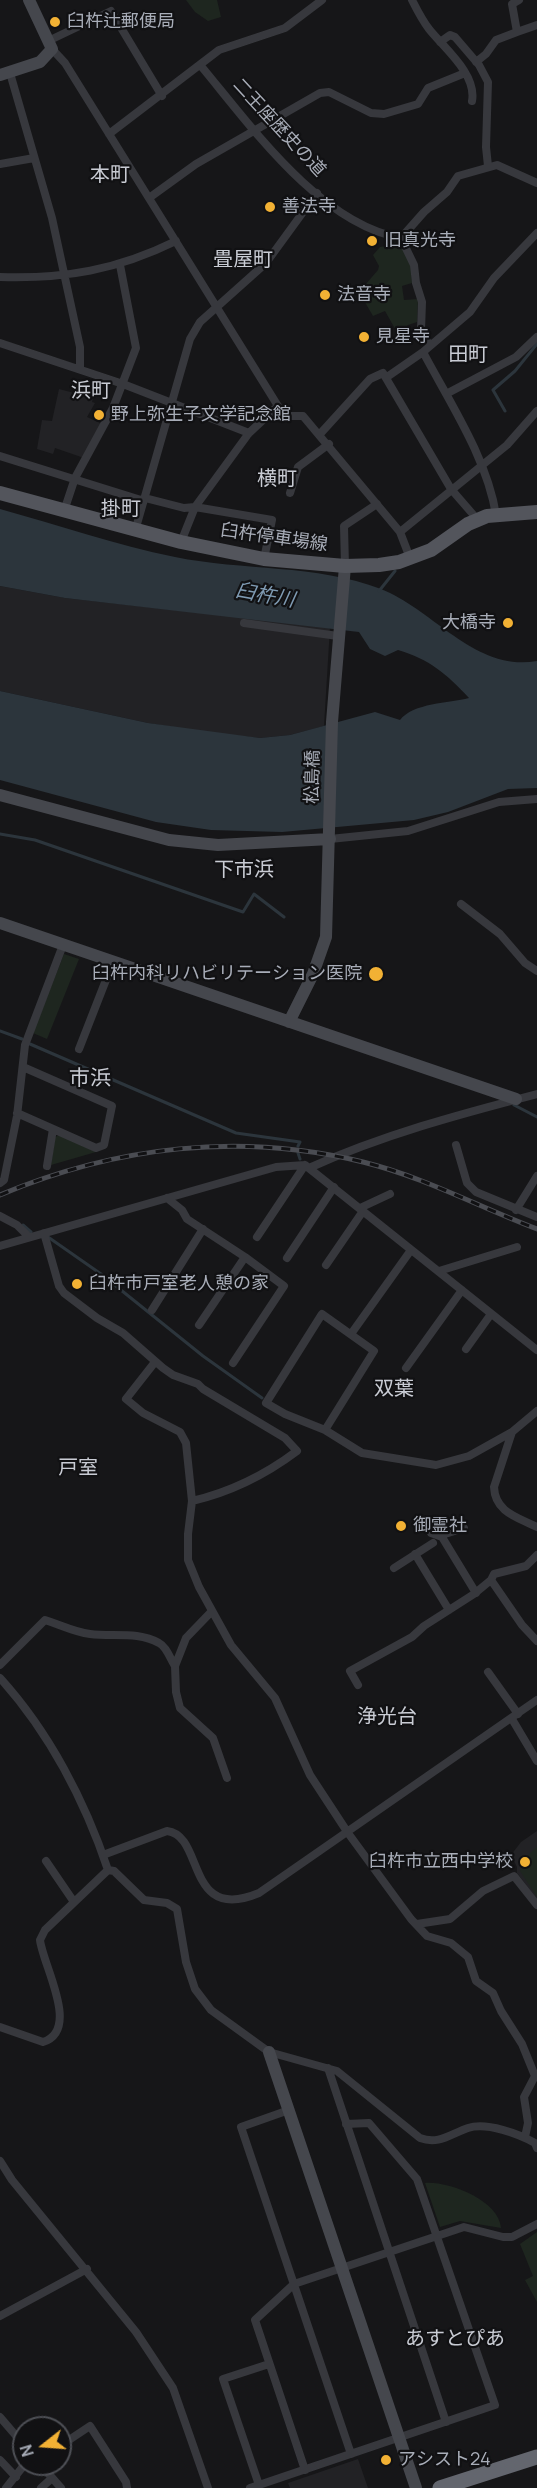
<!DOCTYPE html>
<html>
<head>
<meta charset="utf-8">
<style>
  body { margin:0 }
  #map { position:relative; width:537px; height:2488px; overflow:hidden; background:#161618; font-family:Manrope,sans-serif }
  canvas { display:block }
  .north { position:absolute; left:12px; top:2416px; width:60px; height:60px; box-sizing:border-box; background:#111113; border:2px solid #4d4f55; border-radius:50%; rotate:253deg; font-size:16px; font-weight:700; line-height:24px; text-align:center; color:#a8adb8 }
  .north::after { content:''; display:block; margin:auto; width:21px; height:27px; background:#f2b134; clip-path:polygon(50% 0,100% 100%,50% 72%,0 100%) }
</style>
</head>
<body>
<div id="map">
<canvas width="537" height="2488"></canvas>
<div class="north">N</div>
</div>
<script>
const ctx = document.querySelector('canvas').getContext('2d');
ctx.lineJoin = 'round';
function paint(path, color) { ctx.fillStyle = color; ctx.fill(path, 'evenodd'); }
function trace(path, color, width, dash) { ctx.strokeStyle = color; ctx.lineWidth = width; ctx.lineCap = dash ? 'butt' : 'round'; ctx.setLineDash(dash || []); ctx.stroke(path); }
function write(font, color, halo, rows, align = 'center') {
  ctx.font = font + ' Manrope,"Noto Sans JP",sans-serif'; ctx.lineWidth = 4.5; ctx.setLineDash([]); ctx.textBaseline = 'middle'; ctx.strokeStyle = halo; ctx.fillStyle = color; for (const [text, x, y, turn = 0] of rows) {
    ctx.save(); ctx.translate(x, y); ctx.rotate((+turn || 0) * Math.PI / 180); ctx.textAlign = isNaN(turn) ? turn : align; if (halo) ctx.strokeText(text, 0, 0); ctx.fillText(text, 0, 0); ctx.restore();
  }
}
paint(new Path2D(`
  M59 389 93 398 92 402 95 403 87 417 102 424 84 458 55 448 53 454 37 449 42 420 52 421Z
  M0 586 65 598 330 627 324 726 290 735 260 738 210 733 148 723 0 691Z
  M537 1831V1899L517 1873V1867L511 1855 521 1842Z
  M358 2459 368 2488H290L288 2483Z`), '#222225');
paint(new Path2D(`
  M186 0H217L221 17 208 21 195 12Z
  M388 242 401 243 411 266 412 283 402 286 404 300 418 299 417 322 408 325 398 334 385 311 373 316 359 292 378 270 379 266 373 255 380 247 387 246Z
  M64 954 79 959 47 1039 33 1033Z
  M60 1135 96 1152 51 1165 55 1137Z
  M537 1847V1897L520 1871 524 1859Z
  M425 2183C448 2181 499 2200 501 2228L460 2221 440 2227Z
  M537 2232V2302L525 2280 533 2276 520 2244Z`), '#1e261f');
paint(new Path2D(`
  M0 509C58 525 116 545 175 557 243 571 316 564 381 589 434 610 475 672 537 661V788L508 789 448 812 414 820 282 832 211 830 156 822 0 780V691L148 723 260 738 290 735 375 712 400 720C413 703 449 703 469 698 447 674 429 659 398 650L385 656 370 649 359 632 65 598 0 586Z`), '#2c353c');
trace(new Path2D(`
  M505 411 493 390 515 371 537 344
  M379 591 395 571
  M0 834 35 840 243 912 254 894 284 917
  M0 1031 22 1039
  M30 1044 236 1133 300 1142 298 1146
  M514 1105 537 1117
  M298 1153 300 1159
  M23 1225 31 1232
  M48 1237 101 1274 203 1356 262 1398`), '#2c353c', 3);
trace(new Path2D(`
  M412 0C417 10 422 20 429 29 444 48 477 74 472 101
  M517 32 537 25
  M48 41 111 11 162 96
  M440 42 450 35 455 37 479 65 488 82 486 147 488 166
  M52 49 65 63 278 406 285 416H303L400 532 410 558
  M476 62 486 54 496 40 517 32 512 4 519 0
  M201 66C251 126 320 224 401 238
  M10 73 52 218 80 347V369
  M109 134 219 50 285 28 322 0
  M0 164 34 158
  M149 198 196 164 320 93 329 92 371 113 384 114 418 104 428 88 465 73
  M401 238 424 212 447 192 458 176 497 165 537 183
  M401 238 414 265 416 283 422 302 421 330 430 346
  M0 277C65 279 117 270 176 241
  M0 343 123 384 249 433
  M423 352C450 403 487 458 496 515
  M387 377 423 352 470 312 494 278 537 233
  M446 394 516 357 537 337
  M320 434 370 379 383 373 451 489 477 519
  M0 456 141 500 145 498 184 508 195 507 272 520 264 559
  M290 493 298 467 329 444
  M64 511 75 478 113 408 136 348 120 265
  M135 531 190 339 200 322 266 263 317 193
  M400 532 507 445 537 411
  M181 542 195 507 249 433 278 406
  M345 566 344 526 377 504
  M244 623 338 636
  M330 839 408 831 499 802 537 799
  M461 904 500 934 525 963 537 971
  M79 1049 113 962
  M17 1113 96 1148 104 1145 112 1106 23 1067
  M456 1145 467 1183 476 1192 537 1217
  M47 1166 53 1129
  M309 1168C382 1135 460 1114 537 1094
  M0 1183 4 1180 17 1116 25 1045 63 945
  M167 1198 182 1210 187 1219 245 1257 284 1286 233 1363
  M360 1208 390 1194
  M516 1210 537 1176
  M0 1216 17 1225 29 1237
  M44 1233 59 1286 64 1293 97 1318 123 1333 163 1368 173 1375 198 1384 203 1389 285 1438 297 1451C265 1475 231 1492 192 1501
  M257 1237 305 1165
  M0 1246 276 1167 305 1165 537 1350
  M287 1258 334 1187
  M326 1265 363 1211
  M439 1271 517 1247
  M152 1310 203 1229
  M199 1325 245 1257
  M351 1334 411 1250
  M466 1349 491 1314
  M155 1362 126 1399 143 1413 180 1432 186 1443 192 1501 188 1534V1560L199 1587 231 1645 275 1698 310 1775 348 1833 411 1919 427 1936 451 1943 468 1957 476 1981 493 1993 501 2011 522 2044 535 2076 524 2097 528 2123 525 2137
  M406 1368 462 1290
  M325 1430 374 1351 322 1314 266 1403 285 1414 325 1430 362 1453 436 1465 469 1456 512 1432 537 1411
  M512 1432 494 1487C495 1512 517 1517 537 1527
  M427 1523 431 1533 442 1537
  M464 1528 445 1534 442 1537 476 1593
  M415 1554 449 1610
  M394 1568 433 1543
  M491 1580 522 1625 537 1641
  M0 1665 45 1620C61 1625 74 1632 90 1634 113 1637 138 1631 159 1643 167 1647 170 1659 175 1666L186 1638 212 1611
  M175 1666 176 1692 180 1708 213 1738 227 1778
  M488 1672 518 1714
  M0 1678C49 1732 85 1801 108 1870L114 1871 144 1900 167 1903 177 1909 186 1962 195 1989 211 2010 269 2052 337 2071 420 2138C439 2145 450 2134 468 2128 487 2122 519 2134 535 2143L537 2148
  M358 1685 350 1671 412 1637 424 1626 474 1594 491 1580 494 1574 526 1566 537 1555
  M512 1719 537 1761
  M103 1855 167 1831C205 1835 185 1924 259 1893L537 1700
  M46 1861 74 1902
  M417 1924 450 1919 483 1891 514 1876 537 1905
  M0 2027 43 2042C81 2030 43 1966 40 1940L45 1930 108 1870
  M328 2068 446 2422
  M289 2110 241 2127 351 2454
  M0 2161 12 2180 136 2332 173 2388 208 2488
  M0 2316 87 2269
  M0 2417 24 2445
  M60 2446 90 2426 126 2482 127 2488
  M0 2460 16 2477
  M40 2464 61 2488
  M305 2470 255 2320 294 2284 464 2227 503 2237H512L537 2224
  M259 2485 223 2379 269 2364
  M6 2488 25 2464
  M41 2488 51 2479
  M250 2488 495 2405 417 2179 369 2123 346 2124`), '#37383d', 8);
trace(new Path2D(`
  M0 75 40 62 52 49 29 0
  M0 795 169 840 218 845 330 839
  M0 923 516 1099
  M289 1022 313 974 326 937 332 722 345 566
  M269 2052 416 2488`), '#45474d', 12);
trace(new Path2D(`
  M0 493 181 542 264 559 345 566 379 565 399 562 431 550 468 524 487 516 537 512`), '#53555c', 14);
trace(new Path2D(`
  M440 2488 537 2457`), '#63666e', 15);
const rail = new Path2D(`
  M0 1195C116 1146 241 1132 363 1162 424 1177 479 1207 537 1229`);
trace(rail, '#4a4c52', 5);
trace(rail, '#111113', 3, [9]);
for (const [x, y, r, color] of [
  [55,22,6,"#f2b134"],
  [270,207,6,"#f2b134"],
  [372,241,6,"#f2b134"],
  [325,295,6,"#f2b134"],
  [364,337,6,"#f2b134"],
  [99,415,6,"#f2b134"],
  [508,623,6,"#f2b134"],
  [376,974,8,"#f2b134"],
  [77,1284,6,"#f2b134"],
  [401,1526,6,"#f2b134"],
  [525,1862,6,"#f2b134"],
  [386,2460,6,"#f2b134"]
]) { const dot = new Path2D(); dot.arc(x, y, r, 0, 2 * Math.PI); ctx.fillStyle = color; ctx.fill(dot); trace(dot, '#111113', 2); }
write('18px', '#a8adb8', '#111113', [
  ["臼杵辻郵便局",67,22],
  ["善法寺",282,207],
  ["旧真光寺",384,241],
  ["法音寺",337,295],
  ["見星寺",376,337],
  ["野上弥生子文学記念館",111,415],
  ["大橋寺",496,623,"right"],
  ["臼杵内科リハビリテーション医院",362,974,"right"],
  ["臼杵市戸室老人憩の家",89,1284],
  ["御霊社",413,1526],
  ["臼杵市立西中学校",513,1862,"right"],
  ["アシスト24",398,2460]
], 'left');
write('18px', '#a8adb8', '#111113', [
  ["二王座歴史の道",279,128,47],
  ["臼杵停車場線",274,538,8],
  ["松島橋",313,777,-89]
]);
write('20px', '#c9ccd4', '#111113', [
  ["本町",110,175],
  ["畳屋町",243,260],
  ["田町",468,355],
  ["浜町",91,391],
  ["横町",277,479],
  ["掛町",121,509],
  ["下市浜",244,870],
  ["双葉",394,1389],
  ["戸室",78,1468],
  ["浄光台",387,1717],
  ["あすとぴあ",455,2339]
]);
write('italic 20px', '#7f9bb3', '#111113', [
  ["臼杵川",265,596,10]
]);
write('21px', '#c9ccd4', '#111113', [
  ["市浜",90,1079]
]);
</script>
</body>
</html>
